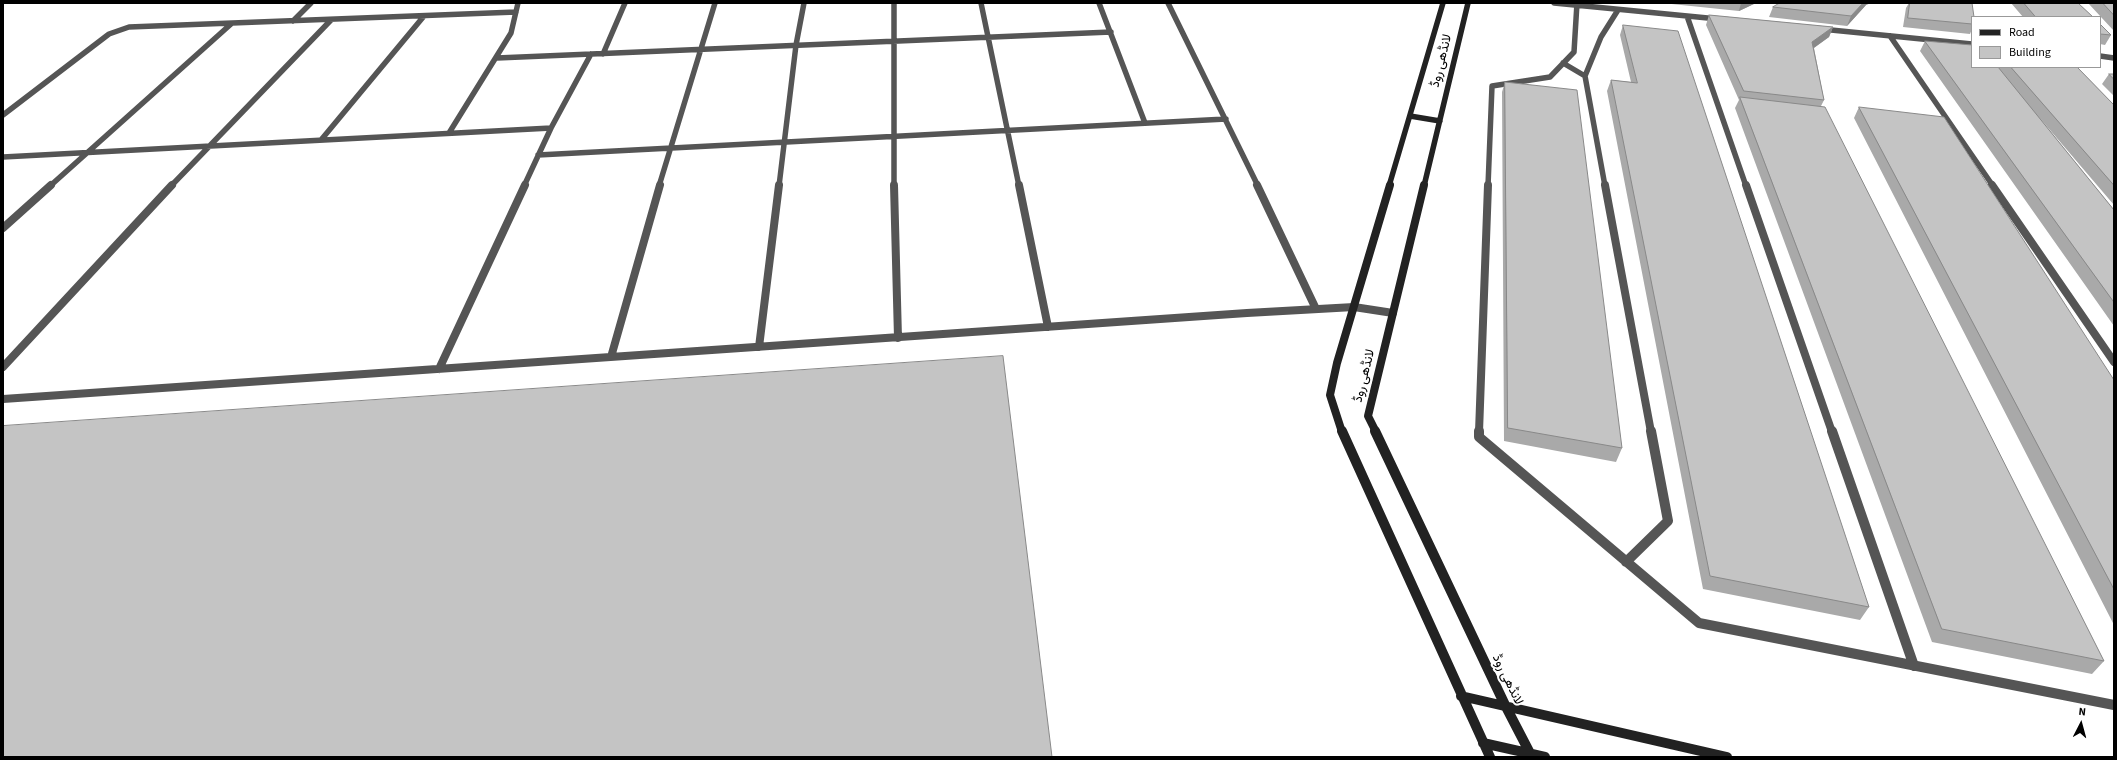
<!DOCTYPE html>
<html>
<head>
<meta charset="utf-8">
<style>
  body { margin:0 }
  #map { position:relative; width:2117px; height:760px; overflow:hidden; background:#fff; font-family:"Source Sans 3",sans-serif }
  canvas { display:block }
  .frame { position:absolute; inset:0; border:4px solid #000; pointer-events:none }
  .legend { position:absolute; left:1971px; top:16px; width:130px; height:52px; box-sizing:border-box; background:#fff; border:1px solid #999; margin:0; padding:5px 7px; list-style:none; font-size:12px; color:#000 }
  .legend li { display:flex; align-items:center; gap:8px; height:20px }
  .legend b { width:20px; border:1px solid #999 }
  .north { position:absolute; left:2061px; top:704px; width:40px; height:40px; -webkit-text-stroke:3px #fff; paint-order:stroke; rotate:6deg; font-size:11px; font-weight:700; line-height:16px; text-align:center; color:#000 }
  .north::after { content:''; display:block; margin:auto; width:14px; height:18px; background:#000; clip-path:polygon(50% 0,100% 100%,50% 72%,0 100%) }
</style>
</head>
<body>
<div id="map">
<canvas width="2117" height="760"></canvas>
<div class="frame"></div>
<ul class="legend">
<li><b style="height:5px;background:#222"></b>Road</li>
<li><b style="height:11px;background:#c4c4c4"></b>Building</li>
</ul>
<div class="north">N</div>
</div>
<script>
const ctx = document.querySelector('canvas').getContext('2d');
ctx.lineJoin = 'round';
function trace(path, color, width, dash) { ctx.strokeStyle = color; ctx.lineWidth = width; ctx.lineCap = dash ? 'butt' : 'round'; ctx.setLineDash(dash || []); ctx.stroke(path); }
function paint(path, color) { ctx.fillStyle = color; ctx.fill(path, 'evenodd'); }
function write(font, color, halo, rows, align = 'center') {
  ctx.font = font + ' "Source Sans 3",Vazirmatn,sans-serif'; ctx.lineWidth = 4; ctx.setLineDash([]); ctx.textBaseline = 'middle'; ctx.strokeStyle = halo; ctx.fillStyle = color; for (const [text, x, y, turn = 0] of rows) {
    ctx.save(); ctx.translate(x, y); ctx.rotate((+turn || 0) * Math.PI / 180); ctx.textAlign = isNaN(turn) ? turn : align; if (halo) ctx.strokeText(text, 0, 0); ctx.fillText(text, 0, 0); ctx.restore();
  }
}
trace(new Path2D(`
  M1554 3 1718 19
  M1687 16 1746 186
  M1821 29 1972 44
  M1890 36 1993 186
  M2100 56 2114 58
  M1563 63 1585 76 1605 186
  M1585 76 1601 37 1618 10
  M1488 186 1492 86 1550 77 1574 52 1577 3`), '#555', 5.5);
trace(new Path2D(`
  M1605 185 1651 432
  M1746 185 1832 432
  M1992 185 2114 362
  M1479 432 1488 185`), '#555', 8);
trace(new Path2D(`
  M1479 431V437L1699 623 2114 705
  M1832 431 1914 666
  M1626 562 1668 521 1651 431`), '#555', 10);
trace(new Path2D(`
  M894 3V186
  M981 3 1019 186
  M1099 3 1145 123
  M1168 3 1258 186
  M293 21 311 3
  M603 54 625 3
  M497 58 1111 32
  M3 115 109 34 129 27 516 12
  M449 133 511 33 518 3
  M321 140 424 16
  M538 155 1226 119
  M3 157 551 128
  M50 186 231 24
  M171 186 331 20
  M524 186 551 128 591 54
  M659 186 715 3
  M779 186 796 45 804 3`), '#555', 5.5);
trace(new Path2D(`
  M894 185 898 338
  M1019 185 1048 327
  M1257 185 1316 309
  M3 228 51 185
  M759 347 779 185
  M611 357 660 185
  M3 367 172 185
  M439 369 525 185
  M3 399 1247 313 1354 307 1393 313`), '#555', 8);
trace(new Path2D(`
  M1410 116 1440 121
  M1389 186 1443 3
  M1424 186 1468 3`), '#222', 5.5);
trace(new Path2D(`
  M1342 432 1330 395 1337 363 1390 185
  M1376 432 1368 416 1424 185`), '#222', 8);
trace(new Path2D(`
  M1342 431 1490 757
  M1375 431 1505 705 1532 757
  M1461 696 1727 757
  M1483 743 1545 757`), '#222', 10);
paint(new Path2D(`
  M1662 3H1756L1739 11Z
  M1909 3H1972V29L1970 34 1903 27 1906 8Z
  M2011 3H2078L2093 17H2023Z
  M2088 3H2114V31Z
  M1866 5 1847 26 1769 17 1773 7Z
  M1709 15 1833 27 1829 37 1814 48 1824 100 1821 106 2104 661 2092 674 1932 642 1735 108 1739 100 1706 25Z
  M2100 24 2111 35 2105 45 2100 44Z
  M1623 25 1869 607 1860 620 1703 589 1607 91 1611 80 1631 82 1620 35Z
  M1925 41 1972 67H2077L2114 105V205L2038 116 2114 210V326L1920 51Z
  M2109 74H2114V96L2102 84Z
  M1505 82 1622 448 1616 462 1504 441 1502 92Z
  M1859 107 2114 380V625L1854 118Z`), '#a9a9a9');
paint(new Path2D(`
  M1741 3H1756L1739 11Z
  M1863 3H1871L1866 5 1847 26 1851 16Z
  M1833 27 1829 37 1808 52 1812 42Z`), '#898989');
const building = new Path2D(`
  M1780 3H1863L1851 16 1773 7Z
  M1910 3H1972L1974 17H1972V24L1908 18Z
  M2024 3H2078L2093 17H2036Z
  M2103 3H2114V15Z
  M1709 15 1833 27 1812 42 1824 100 1744 91Z
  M2100 24 2111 35 2100 34Z
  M1623 25 1678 31 1869 607 1710 576 1611 80 1637 83Z
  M1925 41 1972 45V67H1998L2114 210V302Z
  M2011 67H2077L2114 105V185Z
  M2109 74H2114V79Z
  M1505 82 1577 90 1622 448 1508 428Z
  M1740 97 1825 107 2104 661 1942 629Z
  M1859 107 1944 117 2114 380V589Z
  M1003 356 1052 757H3V426Z`);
paint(building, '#c4c4c4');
trace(building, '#898989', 1);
write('13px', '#000', '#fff', [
  ["لانڈھی روڈ",1442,61,-76],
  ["لانڈھی روڈ",1365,376,-76],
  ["لانڈھی روڈ",1507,680,64]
]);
</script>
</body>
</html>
